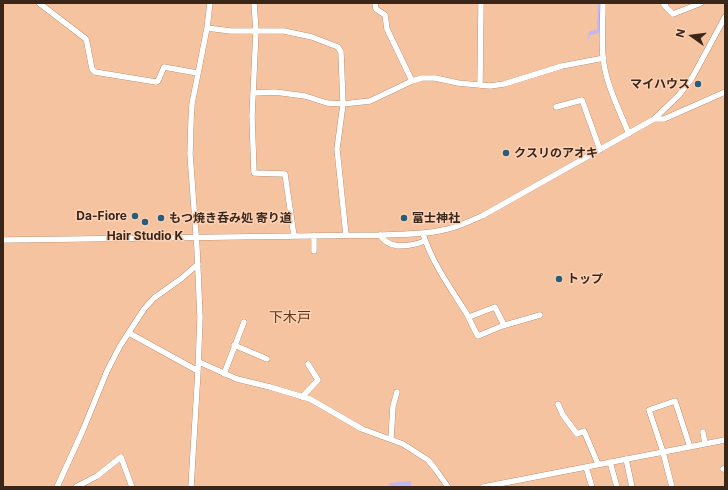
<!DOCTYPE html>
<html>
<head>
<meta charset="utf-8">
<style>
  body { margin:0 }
  #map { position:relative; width:728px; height:490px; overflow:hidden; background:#f6c3a1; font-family:Inter,sans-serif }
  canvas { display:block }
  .frame { position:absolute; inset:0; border:4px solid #392619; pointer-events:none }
  .north { position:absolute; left:672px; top:16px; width:40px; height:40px; -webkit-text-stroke:3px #fcd2b7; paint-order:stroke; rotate:284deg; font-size:11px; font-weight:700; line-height:16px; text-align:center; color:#392619 }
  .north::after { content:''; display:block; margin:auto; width:14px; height:18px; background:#392619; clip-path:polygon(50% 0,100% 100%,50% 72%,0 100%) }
</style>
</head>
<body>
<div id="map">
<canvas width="728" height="490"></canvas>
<div class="frame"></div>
<div class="north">N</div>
</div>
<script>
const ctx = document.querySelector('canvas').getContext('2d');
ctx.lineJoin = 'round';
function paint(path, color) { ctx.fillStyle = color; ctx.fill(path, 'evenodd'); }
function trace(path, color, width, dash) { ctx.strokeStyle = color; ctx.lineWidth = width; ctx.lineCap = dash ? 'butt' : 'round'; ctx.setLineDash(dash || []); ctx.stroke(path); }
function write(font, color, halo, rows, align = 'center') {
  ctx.font = font + ' Inter,"Noto Sans JP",sans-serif'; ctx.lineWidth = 3; ctx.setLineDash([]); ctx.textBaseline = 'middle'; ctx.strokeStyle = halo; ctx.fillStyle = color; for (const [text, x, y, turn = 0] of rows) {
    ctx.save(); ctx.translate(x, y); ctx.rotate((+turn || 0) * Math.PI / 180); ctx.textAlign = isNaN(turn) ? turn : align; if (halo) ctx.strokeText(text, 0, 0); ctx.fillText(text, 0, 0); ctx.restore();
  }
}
paint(new Path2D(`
  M598 3H600V33L590 35 589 39H588L589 31 597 30Z
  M411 481V487H390L389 483Z`), '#c4b7f2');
const minor = new Path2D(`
  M39 3 86 39 87 43 92 69 95 72 156 82 158 81 164 67 197 73
  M254 3 256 31 252 116 254 173 285 174 294 236
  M375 3 376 9 385 15 387 29 412 81
  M603 3C603 26 600 51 606 74 611 95 621 114 629 134
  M666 3 664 5 673 14 701 3
  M207 28 231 31H284L312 37 338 47 341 52 343 104 337 149 346 235
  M480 85 481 3
  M253 93 275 92 305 96 327 103 343 104 370 101 412 81 422 78H435L458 83 490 86 504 84 562 66 604 58
  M556 107 582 100 600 150
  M654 119H664L725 92
  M423 234C432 262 449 286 465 311 470 319 473 328 478 336L502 326 540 315
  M314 235V251
  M380 235C390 251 411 246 425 241
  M3 240 380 235C401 234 423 235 443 230 457 228 469 221 482 216L654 119 679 95 692 78 725 17
  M469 317 495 307 503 323 502 326
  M129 333 198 371
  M234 345 267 359
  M199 362 237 379 270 387 310 399 362 429 403 444 428 460 436 470 448 487
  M224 374 244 322
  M302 397 318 380 308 364
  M558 404 563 415 577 434 584 431 598 464
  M703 432 705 444
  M391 439 393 406 397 392
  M626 459 632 487
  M610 462 617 487
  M586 467 592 487
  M723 469 725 468
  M57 487 83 430 107 371 120 346 144 309 154 298 182 278 198 264
  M76 487 97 476 121 457 132 487
  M191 487 198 371 200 317 197 248 190 154 191 121 192 104 207 28 210 3
  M483 487 725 440
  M672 487 663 452 649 410 675 401 690 447`);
trace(minor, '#9a6c4d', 6);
trace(minor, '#fff', 5.5);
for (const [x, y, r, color] of [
  [698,84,4,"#285d79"],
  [506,153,4,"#285d79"],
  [135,216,4,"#285d79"],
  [161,218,4,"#285d79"],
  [404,218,4,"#285d79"],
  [145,222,4,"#285d79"],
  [559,279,4,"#285d79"]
]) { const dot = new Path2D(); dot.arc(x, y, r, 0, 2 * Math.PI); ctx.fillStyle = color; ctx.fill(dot); trace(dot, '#fcd2b7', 1.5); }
write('bold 12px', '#392619', '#fcd2b7', [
  ["マイハウス",690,84,"right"],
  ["クスリのアオキ",514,153],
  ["Da-Fiore",127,216,"right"],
  ["もつ焼き呑み処 寄り道",169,218],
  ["富士神社",412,218],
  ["Hair Studio K",145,236,"center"],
  ["トップ",567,279]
], 'left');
write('14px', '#613718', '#fcd2b7', [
  ["下木戸",290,318]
]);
</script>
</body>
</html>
